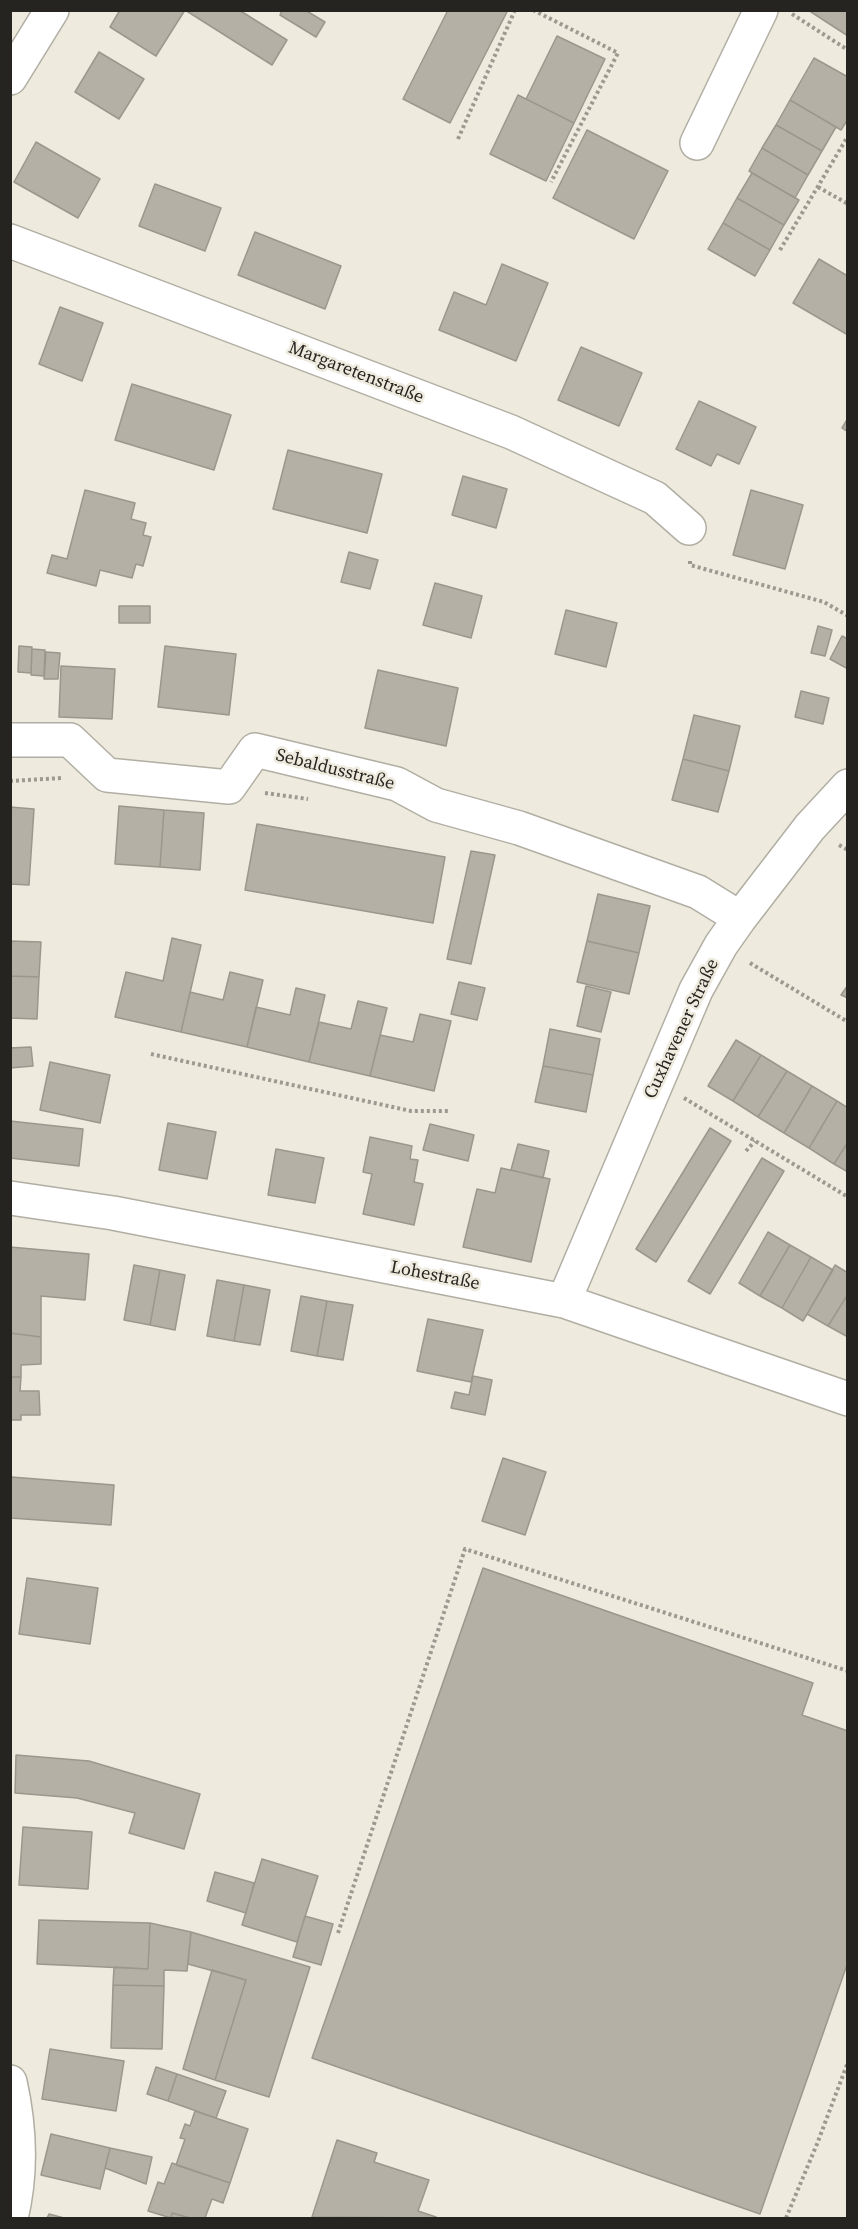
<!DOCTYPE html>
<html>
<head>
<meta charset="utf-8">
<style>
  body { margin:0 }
  #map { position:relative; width:858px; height:2229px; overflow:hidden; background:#eeeade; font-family:"Source Serif 4",serif }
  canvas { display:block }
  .frame { position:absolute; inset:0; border:12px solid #262420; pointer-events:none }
</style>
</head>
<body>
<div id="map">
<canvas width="858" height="2229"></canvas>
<div class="frame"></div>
</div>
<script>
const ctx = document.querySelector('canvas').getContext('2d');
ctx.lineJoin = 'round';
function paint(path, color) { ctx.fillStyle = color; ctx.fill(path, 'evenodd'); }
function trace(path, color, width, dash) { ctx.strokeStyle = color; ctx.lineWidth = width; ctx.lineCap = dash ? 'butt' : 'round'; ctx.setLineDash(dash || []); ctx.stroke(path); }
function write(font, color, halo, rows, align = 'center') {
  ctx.font = font + ' "Source Serif 4",serif'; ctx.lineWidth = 5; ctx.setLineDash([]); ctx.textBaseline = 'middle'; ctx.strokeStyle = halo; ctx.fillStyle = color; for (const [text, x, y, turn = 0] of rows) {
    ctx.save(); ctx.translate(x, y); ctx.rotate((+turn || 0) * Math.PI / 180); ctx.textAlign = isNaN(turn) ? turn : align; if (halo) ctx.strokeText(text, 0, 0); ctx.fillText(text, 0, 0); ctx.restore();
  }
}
const building = new Path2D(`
  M120 10H185L156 56 110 27Z
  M185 10H239L287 40 272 65Z
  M282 10H305L325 22 316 37 280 15Z
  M448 10H508L450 123 403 99Z
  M808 10H848V36Z
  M557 36 605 59 574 123 526 99Z
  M99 52 144 79 119 119 75 92Z
  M814 58 848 77V119L841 130 790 100Z
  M518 95 574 123 546 181 490 154Z
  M790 100 836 127 822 151 776 125Z
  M776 125 822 151 808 175 762 148Z
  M587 130 668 171 634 239 553 198Z
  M36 142 100 179 78 218 14 182Z
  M762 148 808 175 795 198 749 171Z
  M752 173 799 200 784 225 737 198Z
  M155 184 221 208 205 251 139 226Z
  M737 198 784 225 770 250 723 223Z
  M723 223 770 250 755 276 708 249Z
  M255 232 341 266 325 309 238 275Z
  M819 259 846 275 848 272V335L793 303Z
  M502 264 548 283 516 361 439 330 454 292 486 305Z
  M60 307 103 323 82 381 39 364Z
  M581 347 642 373 619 426 558 400Z
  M132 384 231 415 214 470 115 440Z
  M699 401 756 427 739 464 717 454 711 466 676 449Z
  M848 418V432L842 428Z
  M288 450 382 474 367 533 273 509Z
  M463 476 507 489 496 528 452 515Z
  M85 490 135 503 131 519 146 523 143 535 151 537 143 566 136 564 132 578 100 570 96 586 47 573 52 555 67 559Z
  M751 490 803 505 785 569 733 555Z
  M349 552 378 560 370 589 341 582Z
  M435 583 482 596 471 638 423 625Z
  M119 606H150V623H119Z
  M566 610 617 623 606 667 555 654Z
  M818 626 832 630 825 656 811 653Z
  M842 636 848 639V669L830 659Z
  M19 646 32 647 31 673 18 672Z
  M165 646 236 654 229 715 158 707Z
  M32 649 45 650 44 676 31 675Z
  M46 652 60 653 58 679H44Z
  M61 666 115 669 112 719 59 717Z
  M378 670 458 688 446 746 365 728Z
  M801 691 829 698 823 724 795 717Z
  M694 715 740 726 729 771 683 759Z
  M683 759 729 771 718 812 672 800Z
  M119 806 164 810 160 867 115 864Z
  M10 807 34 809 29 885 10 884Z
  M164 810 204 813 200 870 160 867Z
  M257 824 445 857 433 923 245 890Z
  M471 851 495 855 471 964 447 959Z
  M598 894 650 906 639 953 587 941Z
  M172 938 201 945 181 1032 115 1017 126 972 163 981Z
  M10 941 41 942 39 977 10 976Z
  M587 941 639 953 629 994 577 982Z
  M230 972 263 980 247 1047 181 1032 190 992 223 1000Z
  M10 976 39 977 37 1019 10 1018Z
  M459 982 485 988 477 1020 451 1014Z
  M848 985V998L841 995Z
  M586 986 611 992 601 1032 577 1026Z
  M296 988 325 995 309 1062 247 1047 256 1007 290 1015Z
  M358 1001 387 1008 370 1076 309 1062 319 1022 351 1029Z
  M420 1014 451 1021 434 1091 370 1076 380 1035 413 1042Z
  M550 1029 600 1039 593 1075 543 1066Z
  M736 1040 761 1055 733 1101 708 1086Z
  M31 1047 33 1066 10 1068V1048Z
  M761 1055 787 1071 758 1117 733 1101Z
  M50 1062 110 1075 100 1123 40 1110Z
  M543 1066 593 1075 586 1112 535 1102Z
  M787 1071 812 1086 784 1133 758 1117Z
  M812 1086 837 1101 809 1148 784 1133Z
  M837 1101 848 1108V1142L834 1164 809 1148Z
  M10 1121 83 1129 79 1166 10 1158Z
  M168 1123 216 1132 207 1179 159 1170Z
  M430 1124 474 1135 468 1161 423 1150Z
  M710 1128 731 1141 656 1262 636 1249Z
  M370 1137 412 1146 410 1159 418 1160 414 1182 423 1184 414 1225 363 1214 372 1174 363 1172Z
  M848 1142V1172L834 1164Z
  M518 1144 549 1151 543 1178 511 1170Z
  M276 1149 324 1158 315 1203 268 1195Z
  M762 1158 784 1171 710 1294 688 1281Z
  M501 1168 550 1179 531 1262 463 1247 477 1189 495 1193Z
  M768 1232 790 1245 760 1296 739 1283Z
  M790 1245 811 1257 782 1308 760 1296Z
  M10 1247 89 1254 85 1300 41 1296V1337L10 1333Z
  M811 1257 833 1270 803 1321 782 1308Z
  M134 1265 160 1270 150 1325 124 1320Z
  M835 1265 848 1273V1294L828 1326 807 1314Z
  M160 1270 185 1275 175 1330 150 1325Z
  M217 1280 244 1285 234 1341 207 1336Z
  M244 1285 270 1290 260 1345 234 1341Z
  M848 1294V1337L828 1326Z
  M301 1296 327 1301 317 1356 291 1351Z
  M327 1301 353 1305 343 1360 317 1356Z
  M428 1319 483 1330 471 1382 417 1371Z
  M10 1333 41 1337V1364L21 1365V1377H10Z
  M473 1376 492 1380 485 1415 451 1408 455 1392 469 1395Z
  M10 1377H21L20 1391H39L40 1415H21V1420H10Z
  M503 1458 546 1472 525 1535 482 1521Z
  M11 1477 114 1485 111 1525 10 1518Z
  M483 1568 813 1683 802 1715 848 1731V1962L760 2214 312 2058Z
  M27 1578 98 1588 90 1644 19 1634Z
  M16 1755 89 1761 200 1794 184 1849 129 1833 135 1813 77 1798 15 1793Z
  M23 1827 92 1832 88 1889 19 1885Z
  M262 1859 318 1876 297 1942 242 1925Z
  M215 1872 254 1883 246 1913 207 1901Z
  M305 1916 333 1924 321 1965 293 1957Z
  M39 1920 150 1923 148 1969 37 1964Z
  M150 1923 191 1932 187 1971 164 1970V1986L113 1985 114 1967 148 1969Z
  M191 1932 310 1967 269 2097 215 2080 246 1980 188 1964Z
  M212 1970 246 1980 215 2080 183 2069Z
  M113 1985 164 1986 162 2049 111 2048Z
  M50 2049 124 2061 116 2111 42 2099Z
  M156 2067 177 2074 168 2101 147 2094Z
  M177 2074 226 2091 216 2118 168 2101Z
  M195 2111 248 2129 230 2183 176 2165 185 2139 180 2138 185 2124 190 2126Z
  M51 2134 110 2148 100 2189 41 2175Z
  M337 2140 377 2153 374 2162 429 2180 418 2211 436 2217 435 2218 312 2217Z
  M110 2148 152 2157 146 2184 105 2168Z
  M172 2163 230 2183 223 2203 212 2199 205 2218H190L172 2213 171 2218 148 2211 158 2182 164 2184Z
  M172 2213 190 2218H171Z
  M49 2214 64 2218H47Z`);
paint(building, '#b4b0a5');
trace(building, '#9a978c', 1.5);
const minor = new Path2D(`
  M10 78 52 10
  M697 143 761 10
  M10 241 511 432 655 498 689 528
  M10 740H70L107 775 229 787 255 750 397 784 436 805 519 828 698 892 740 918
  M10 1198 113 1213 564 1301 848 1399
  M564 1301 696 990 721 945 740 918 810 827 848 786
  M10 2082C20 2127 22 2173 11 2218`);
trace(minor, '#b1aea3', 36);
trace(new Path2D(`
  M533 10 618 53 551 182
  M792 14 848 50
  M458 139 515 10
  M818 187 848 204
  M780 250 848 136
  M690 561V565L824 602 848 616
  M10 781 62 778
  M265 793 308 799
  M839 845 848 850
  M750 963 848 1022
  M151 1054 411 1111H448
  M684 1098 848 1197
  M746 1151 755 1141
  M338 1933 465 1549 848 1671
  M786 2218 817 2144 848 2062`), '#9c9990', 4, [3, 3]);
trace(minor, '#fff', 33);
write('18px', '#262420', '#eeeade', [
  ["Margaretenstraße",356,373,21],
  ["Sebaldusstraße",335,770,14],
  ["Cuxhavener Straße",682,1029,-65],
  ["Lohestraße",435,1276,11]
]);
</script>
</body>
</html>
